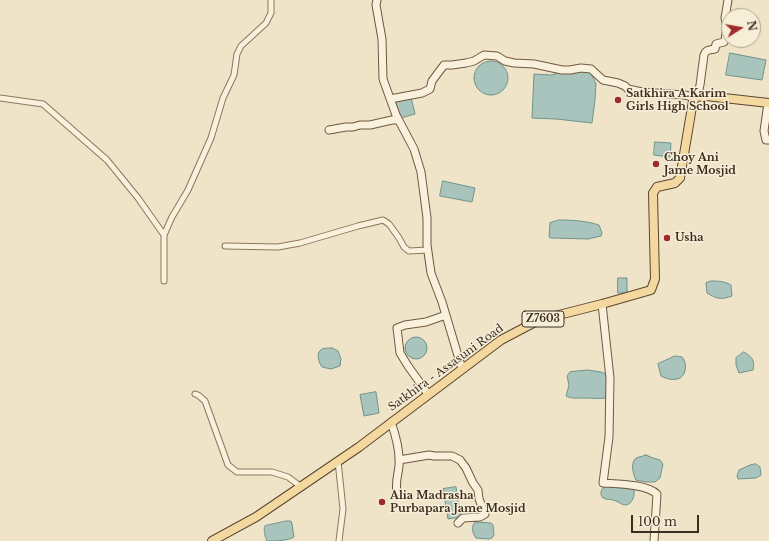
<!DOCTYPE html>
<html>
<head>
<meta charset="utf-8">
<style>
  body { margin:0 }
  #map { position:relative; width:769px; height:541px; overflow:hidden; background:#f0e4c8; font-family:"Libre Baskerville",serif }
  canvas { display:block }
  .north { position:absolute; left:721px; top:8px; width:40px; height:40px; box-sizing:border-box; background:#f7eed8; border:1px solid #ada18e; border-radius:50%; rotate:79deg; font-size:11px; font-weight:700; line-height:16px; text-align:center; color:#3d2e20 }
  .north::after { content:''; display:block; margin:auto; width:14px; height:18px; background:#9e2a2b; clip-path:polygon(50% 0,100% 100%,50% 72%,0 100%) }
  .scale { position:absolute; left:631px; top:515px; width:68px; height:18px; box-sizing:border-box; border:2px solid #3d2e20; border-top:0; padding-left:5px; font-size:12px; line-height:14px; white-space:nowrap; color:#3d2e20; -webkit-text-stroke:3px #f7eed8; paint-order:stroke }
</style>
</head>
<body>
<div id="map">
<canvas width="769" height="541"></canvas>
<div class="north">N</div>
<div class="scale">100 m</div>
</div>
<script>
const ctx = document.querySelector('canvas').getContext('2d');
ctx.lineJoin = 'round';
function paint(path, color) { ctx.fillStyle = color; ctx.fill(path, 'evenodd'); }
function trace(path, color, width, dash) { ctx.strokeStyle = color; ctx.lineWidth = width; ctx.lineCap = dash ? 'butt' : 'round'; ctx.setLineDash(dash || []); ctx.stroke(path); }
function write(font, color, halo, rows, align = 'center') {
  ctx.font = font + ' "Libre Baskerville",serif'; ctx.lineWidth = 3; ctx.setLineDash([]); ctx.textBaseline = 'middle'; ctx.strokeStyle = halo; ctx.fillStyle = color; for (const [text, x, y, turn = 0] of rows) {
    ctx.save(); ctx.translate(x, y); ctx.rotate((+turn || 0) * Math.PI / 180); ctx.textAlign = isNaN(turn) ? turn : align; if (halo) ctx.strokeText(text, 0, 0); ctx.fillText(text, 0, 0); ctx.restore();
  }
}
const water = new Path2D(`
  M730 53 766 60 762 80 726 75Z
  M474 78a17 17 0 1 1 34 0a17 17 0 1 1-34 0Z
  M587 71C592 73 593 77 595 82L596 83 595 100 592 123 556 119 532 118 534 74 551 75 558 73Z
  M411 97 415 114 401 118 394 101Z
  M655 142 671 143 670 157 654 155Z
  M443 181 475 188 472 202 440 196Z
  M559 220C572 220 587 221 599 225L602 233 601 236 588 239 551 238 549 237 550 223Z
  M618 278H627V293H618Z
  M711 281C718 281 724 281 731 285L732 296C721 300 717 299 707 293L706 283Z
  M405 348a11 11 0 1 1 22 0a11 11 0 1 1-22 0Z
  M332 348 338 351 341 359 340 366 331 369 322 367C319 363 315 353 322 349 324 348 329 348 332 348Z
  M744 352C752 357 755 360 753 370L739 373 736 365V358Z
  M675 356 682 357C687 362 687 374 680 378 673 381 667 379 661 376L658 364Z
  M588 370 601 372 606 374 608 383 606 398C598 399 591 398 583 398 577 398 572 399 566 396L569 385 567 376 570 372Z
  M376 392 379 413 364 416 360 395Z
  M646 455 653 458 660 460 663 464 660 478 655 482H645L636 480C633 474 630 463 636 458 639 457 643 456 646 455Z
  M756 464 760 467 761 475 756 478 738 479 737 476 739 470 750 465Z
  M606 486 634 489C635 494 633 505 625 505 622 505 619 502 616 501 612 499 607 500 603 498 599 494 601 488 606 486Z
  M456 487 461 517 448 519 443 489Z
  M286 521H291L292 524 294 537C287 541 275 541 267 541 265 536 263 531 265 526Z
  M475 522 491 523 493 525 494 535 492 538 489 539 476 538C472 533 471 526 475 522Z`);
paint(water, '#a9c4bc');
trace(water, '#6f938a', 1);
const street = new Path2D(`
  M0 98 43 104 107 160 138 198 164 235
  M225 246 278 247 300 243 358 226 383 220 389 224 399 238 404 247 409 251 428 250
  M164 281V235L172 217 188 190 211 138 223 98 234 75 237 54 241 46 266 23 271 13V0
  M195 394 198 395 205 401 228 465 237 472H272L288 477 300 486
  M338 461 343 509 339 541`);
const secondary = new Path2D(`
  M377 0 376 5 382 39 383 79 396 115 414 149 421 172 427 218V245L431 273 442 302 462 369
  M697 97 700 85 704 55C706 49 710 50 715 49L716 44 724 42 725 40 727 27 725 18 728 0
  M390 99 422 93 430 89 432 81 444 65H452L466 63 474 61 484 55 497 56 505 61 514 63 534 64 562 70H570L581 68 591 69 603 80 618 83 625 86 628 89 642 92 684 95 689 96 695 99
  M768 103 764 131 766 140H769
  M329 130 346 127H353L360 125H370L392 120H398
  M602 304 610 378 609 437 603 483C618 484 646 484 657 494L654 541
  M428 394 408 366 400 353 397 328 405 325 426 322 446 315
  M391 422C396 436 400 452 399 466 398 475 395 483 397 492
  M399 460 429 455 434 456H452L460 460 466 468 473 483 478 490 479 499 485 514 480 517 463 518 458 523`);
const primary = new Path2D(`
  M212 541 256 517 359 447 501 340 539 320 602 304 651 290 655 279 653 193 657 187 675 183 680 178 693 101 697 97 706 96 769 103`);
trace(street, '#8d765c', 7);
trace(secondary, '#6f573f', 9);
trace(primary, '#5b4430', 10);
trace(street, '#faf1dc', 5);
trace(secondary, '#faf1dc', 7);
trace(primary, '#f3d9a0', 8);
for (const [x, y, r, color] of [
  [618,100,4,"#9e2a2b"],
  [656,164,4,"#9e2a2b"],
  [667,238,4,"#9e2a2b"],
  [382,502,4,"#9e2a2b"]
]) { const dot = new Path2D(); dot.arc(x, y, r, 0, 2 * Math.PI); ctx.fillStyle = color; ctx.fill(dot); trace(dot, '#f7eed8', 1.5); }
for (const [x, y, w] of [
  [543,319,42]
]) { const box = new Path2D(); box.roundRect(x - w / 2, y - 8, w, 16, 3); ctx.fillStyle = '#f7eed8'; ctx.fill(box); trace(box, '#3d2e20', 1); }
write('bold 10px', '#3d2e20', null, [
  ["Z7603",543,319]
]);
write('bold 11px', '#3d2e20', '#f7eed8', [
  ["Satkhira A.Karim",626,94],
  ["Girls High School",626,107],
  ["Choy Ani",664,158],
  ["Jame Mosjid",664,171],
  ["Usha",675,238],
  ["Alia Madrasha",390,496],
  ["Purbapara Jame Mosjid",390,509]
], 'left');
write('11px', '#3d2e20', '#f7eed8', [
  ["Satkhira - Assasuni Road",446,368,-36]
]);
</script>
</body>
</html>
